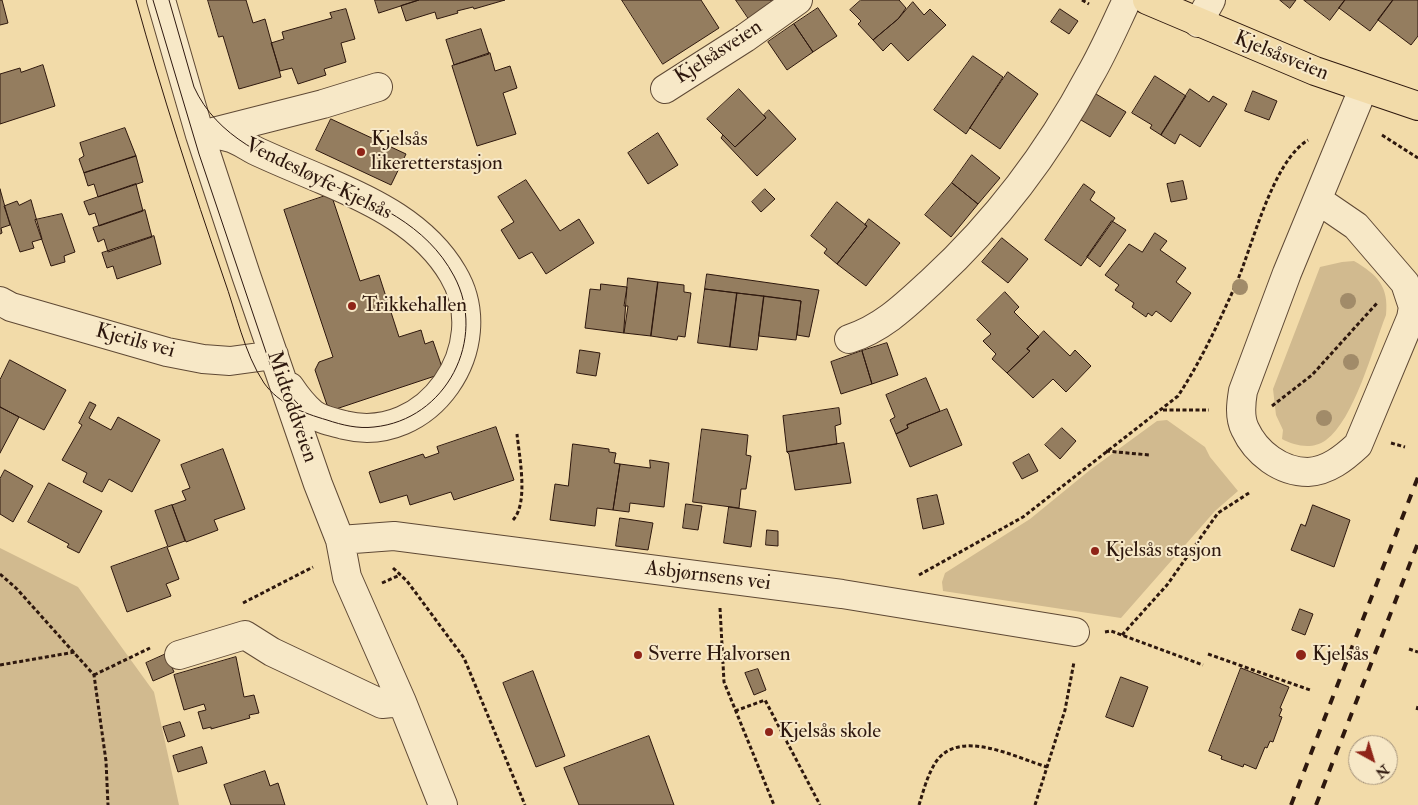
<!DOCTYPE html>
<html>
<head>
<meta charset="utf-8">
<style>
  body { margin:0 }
  #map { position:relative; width:1418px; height:805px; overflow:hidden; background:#f2dba9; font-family:"IM FELL Double Pica",serif }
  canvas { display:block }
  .north { position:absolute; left:1348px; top:735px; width:50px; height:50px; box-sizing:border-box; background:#f7e8c7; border:1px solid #a7957d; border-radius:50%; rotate:141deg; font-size:14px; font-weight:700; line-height:20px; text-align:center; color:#2e180e }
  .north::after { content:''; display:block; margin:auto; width:18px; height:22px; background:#8f2418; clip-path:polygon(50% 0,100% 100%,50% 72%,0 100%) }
</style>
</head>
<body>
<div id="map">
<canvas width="1418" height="805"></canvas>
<div class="north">N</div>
</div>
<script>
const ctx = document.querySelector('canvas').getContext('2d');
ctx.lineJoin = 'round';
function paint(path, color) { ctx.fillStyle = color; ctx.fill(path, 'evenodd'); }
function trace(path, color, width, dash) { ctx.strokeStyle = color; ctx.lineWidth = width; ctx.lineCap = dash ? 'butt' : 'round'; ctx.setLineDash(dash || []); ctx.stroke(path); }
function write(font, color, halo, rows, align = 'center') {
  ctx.font = font + ' "IM FELL Double Pica",serif'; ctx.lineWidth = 4; ctx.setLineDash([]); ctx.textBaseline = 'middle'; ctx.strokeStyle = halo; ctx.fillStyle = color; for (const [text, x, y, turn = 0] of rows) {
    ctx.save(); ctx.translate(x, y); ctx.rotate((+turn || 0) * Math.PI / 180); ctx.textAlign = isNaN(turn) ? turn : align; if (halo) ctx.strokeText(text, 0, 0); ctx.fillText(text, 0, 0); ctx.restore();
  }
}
paint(new Path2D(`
  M1354 261C1378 275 1389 287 1386 315 1373 348 1354 420 1326 440 1313 450 1295 446 1282 439L1283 430 1276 415 1273 389 1320 267 1342 262Z
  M1167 420 1205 447 1210 457 1238 491 1215 511 1121 618 943 591 942 582 945 573 1030 519 1090 470 1157 421Z
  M0 548 78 587 154 692 179 805H0Z`), '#d1ba8f');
const building = new Path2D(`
  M0 0H2L8 23 0 25Z
  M208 0H246L253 23 265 19 281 77 239 89 223 36 219 37Z
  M375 0H419L379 13Z
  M419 0H505L474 9 473 7 457 11 458 13 437 19 435 12 406 21 401 6Z
  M622 0H701L719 28 663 64Z
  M736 0H771L772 2 749 19Z
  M861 0H899L906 8 898 19 873 40 858 24 861 21 850 10Z
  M1280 0H1296L1290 8Z
  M1304 0H1345L1330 20Z
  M1345 0H1393L1370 31 1339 8Z
  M1393 0H1418V36L1411 45 1378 20Z
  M913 2 924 15 930 9 946 25 908 61 891 43 883 51 873 40 898 19Z
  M818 8 837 36 813 52 794 24Z
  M346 9 355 39 341 43 346 62 324 69 326 75 298 84 292 68 280 71 271 43 284 39 282 32 332 18 330 13Z
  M1060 9 1078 21 1069 34 1051 22Z
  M794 24 813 52 787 70 768 42Z
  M481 29 489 54 454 65 446 40Z
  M490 53 495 71 510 66 517 88 503 93 516 134 477 146 452 66Z
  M973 56 1003 77 966 134 934 110Z
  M43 65 55 106 0 124V74L20 68 21 72Z
  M1008 72 1038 94 1000 149 970 128Z
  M1155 76 1186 96 1161 135 1150 128 1152 125 1132 113Z
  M739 89 766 118 735 147 707 119Z
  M1190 89 1209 102 1213 96 1227 104 1200 147 1180 134 1175 144 1161 135Z
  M1253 91 1277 101 1269 120 1245 111Z
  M1096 94 1126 112 1110 137 1081 120Z
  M769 110 796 139 757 176 721 138 723 135 735 147 766 118 764 115Z
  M331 119 406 154 391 185 316 150Z
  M125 128 136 156 84 173 79 159 84 156 80 143Z
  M658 133 678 165 648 184 628 153Z
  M972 155 1000 178 978 204 952 183Z
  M136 156 143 182 98 197 94 184 88 186 84 173Z
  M526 180 560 231 579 219 594 243 546 274 532 252 519 259 501 230 514 222 498 197Z
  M1183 181 1187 199 1171 202 1167 184Z
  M952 183 978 204 951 237 925 215Z
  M136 184 143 211 99 226 95 213 89 215 84 202Z
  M1084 184 1095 192 1090 200 1115 218 1081 266 1045 240Z
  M0 189 10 225 1 228 2 233 0 234Z
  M765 189 775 199 761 212 752 202Z
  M331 194 360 281 379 275 399 337 421 330 425 344 433 341 444 373 336 409 327 405 315 370 319 362 333 357 284 210Z
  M31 200 42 239 32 242 34 248 20 252 4 206 17 201 19 205Z
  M837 202 867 226 837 264 824 253 827 249 811 236Z
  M145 210 152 237 108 252 104 239 98 242 93 228Z
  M62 214 75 252 64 256 65 262 51 266 35 220Z
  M869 219 900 243 866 286 837 264 867 226 865 225Z
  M1112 221 1126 230 1100 267 1087 257Z
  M1155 233 1167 241 1160 250 1186 268 1176 282 1191 293 1171 322 1156 311 1152 316 1148 313 1146 317 1132 307 1134 303 1115 290 1119 285 1105 275 1129 244 1142 252Z
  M154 236 161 264 117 279 113 266 107 268 102 253Z
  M1002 238 1028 259 1008 283 982 262Z
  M707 274 819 290 809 337 797 335 801 301 705 289Z
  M628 278 658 282 651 336 624 333Z
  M658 282 684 285V292L691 293 685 337 678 336 677 340 651 336Z
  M601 284 627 287 624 306H628L624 333 585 328 590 289 600 290Z
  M705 289 737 293 730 347 698 343Z
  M1005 292 1019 307 1014 312 1039 337 1027 349 1030 351 1007 373 992 359 996 354 983 341 991 334 977 320Z
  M737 293 764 296 757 350 730 347Z
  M764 296 801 301 796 340 759 336Z
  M1044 331 1070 356 1075 350 1091 366 1066 392 1053 379 1033 398 1007 373 1030 351 1027 349Z
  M887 343 898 375 872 384 862 351Z
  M580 350 600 353 596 376 577 373Z
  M862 351 872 384 841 394 831 362Z
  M10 360 66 390 44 430 0 407V380Z
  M926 378 940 411 907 425 908 428 896 434 890 420 895 417 886 395Z
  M90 402 96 405 89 418 111 430 118 417 160 440 132 492 109 479 102 492 83 482 87 473 62 460 82 425 79 423Z
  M0 407 19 417 0 453Z
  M839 408 841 424 835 426 837 444 787 452 783 416Z
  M947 409 962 445 910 467 896 434 908 428 907 425Z
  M496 427 514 480 454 500 451 492 410 505 407 495 380 503 369 472 423 454 425 458 439 453 437 447Z
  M1062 428 1076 441 1060 459 1045 445Z
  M702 429 748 435 746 455 751 456 746 489H741L739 508 693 502Z
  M844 443 851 483 795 490 789 454 787 452Z
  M573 444 609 449V452L616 453 614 463 620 464 613 510 597 508 595 526 550 520 555 484 568 486Z
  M223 449 245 509 214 520 218 530 186 542 172 505 186 500 182 491 190 488 181 465Z
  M1029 454 1038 471 1022 479 1013 463Z
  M650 460 669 463 664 507 630 503 629 512 613 510 620 464 650 468Z
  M5 470 33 486 13 522 0 514V479Z
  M49 483 102 511 79 553 67 547 69 544 28 522Z
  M937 495 944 524 923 529 917 499Z
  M686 504 702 506 698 530 683 528Z
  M172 505 185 541 168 547 155 511Z
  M1313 505 1350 520 1334 567 1291 550 1301 524 1305 526Z
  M729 507 756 511 751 547 724 543Z
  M620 518 653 523 648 550 616 546Z
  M767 530 778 531V546L766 545Z
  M167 547 179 579 166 584 171 596 127 612 111 567Z
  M1300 609 1313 614 1305 635 1292 630Z
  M166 654 174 672 153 681 146 663Z
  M236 657 244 697 254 695 259 713 249 715 250 718 211 729V727L203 729 198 712 206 710 204 704 184 710 174 675Z
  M1241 668 1289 687 1280 708 1282 709 1279 716 1282 717 1273 742 1270 741 1267 748 1265 747 1256 769 1244 764 1243 767 1221 759 1222 756 1209 751Z
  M758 669 766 690 754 695 745 673Z
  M533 671 565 756 536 767 503 683Z
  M1121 677 1148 687 1133 727 1106 717Z
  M180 722 185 736 168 742 163 727Z
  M649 736 674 805H579L564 768Z
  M202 747 207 763 178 772 173 756Z
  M265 771 270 786 278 783 285 805H231L224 785Z`);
paint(building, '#947d5f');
trace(building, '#2e180e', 1);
const minor = new Path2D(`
  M161 0 200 135 246 275 318 484 340 540 347 577 402 702 443 805
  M1198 23 1211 0
  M665 89 745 38 798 0
  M209 133 323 104 378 87
  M200 135C209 135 218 134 227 137 237 139 245 145 254 150 277 161 300 170 323 180 373 201 425 226 453 274 496 346 428 446 344 425 334 422 320 420 312 413 304 406 296 396 290 387
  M1318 200 1356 226 1405 283 1413 307 1411 318 1358 445C1344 458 1328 471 1308 472 1281 472 1256 453 1245 429 1239 417 1241 403 1243 391L1287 273 1363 89
  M0 301 11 307 167 352 203 359 230 361 274 355
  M849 339C883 328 906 305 932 281 996 222 1049 152 1090 75 1104 51 1115 25 1127 0
  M340 540 394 536 842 594 1075 632
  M179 655 245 635 272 652 382 704 402 702`);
const major = new Path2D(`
  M1147 0 1315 71 1418 106`);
trace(minor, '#5f4935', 30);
trace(major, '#2e180e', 30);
trace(new Path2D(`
  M1082 0 1089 4
  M1382 135 1418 158
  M1272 406 1312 375 1378 302
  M1163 410H1209
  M1391 443 1405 447
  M1106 451 1149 455
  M513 520C529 503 519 455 517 434
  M393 568 407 581 464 658 525 805
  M0 574 17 589 94 675 106 761 108 805
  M919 575 1023 517 1178 396C1201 361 1219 322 1236 284 1253 245 1272 162 1308 140
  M382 583 400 575
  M243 603 313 567
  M720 608 724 682 774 805
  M1105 632 1111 631 1203 665
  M1122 635 1167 585 1218 513 1249 493
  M1409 649 1418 652
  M1208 654 1310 690
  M0 665 75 652
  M94 675 150 648
  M1417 710 1418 706
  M735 711 765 700 820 805
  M919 805C923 792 927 777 934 765 956 726 1014 757 1047 767
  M1035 805 1065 710 1074 662`), '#2e180e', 3, [4, 2.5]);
trace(minor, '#f7e8c7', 28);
trace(major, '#f2dba9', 28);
trace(new Path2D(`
  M136 0C162 94 192 186 224 279 236 312 244 353 264 383 279 404 303 413 327 420 342 425 358 429 374 427 446 420 488 339 454 276 399 172 240 188 194 87L169 0
  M153 0 199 154 271 367 281 386 300 406`), '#2e180e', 1);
trace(new Path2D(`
  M1291 805 1418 477
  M1316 805 1418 543`), '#2e180e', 4, [9, 9]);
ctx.fillStyle = '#a18b69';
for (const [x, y] of [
  [1240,287],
  [1348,301],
  [1351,362],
  [1324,418]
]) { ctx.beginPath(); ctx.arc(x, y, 8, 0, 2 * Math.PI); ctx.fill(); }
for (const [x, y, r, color] of [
  [361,152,5,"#8f2418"],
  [352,306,5,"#8f2418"],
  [1095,551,5,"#8f2418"],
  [638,655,5,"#8f2418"],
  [1301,655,6,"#8f2418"],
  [769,732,5,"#8f2418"]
]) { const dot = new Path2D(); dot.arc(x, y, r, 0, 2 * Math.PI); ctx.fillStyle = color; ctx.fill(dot); trace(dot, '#f7e8c7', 2); }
write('21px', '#2e180e', '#f7e8c7', [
  ["Kjelsåsveien",719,53,-33],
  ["Kjelsåsveien",1281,57,22],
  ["Vendesløyfe Kjelsås",318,180,26],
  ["Kjetils vei",135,342,15],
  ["Midtoddveien",291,407,71],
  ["Asbjørnsens vei",708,577,7]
]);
write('21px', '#2e180e', '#f7e8c7', [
  ["Kjelsås",371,140],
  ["likeretterstasjon",371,164],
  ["Trikkehallen",362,306],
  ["Kjelsås stasjon",1105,551],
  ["Sverre Halvorsen",648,655],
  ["Kjelsås",1312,655],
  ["Kjelsås skole",779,732]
], 'left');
</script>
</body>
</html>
